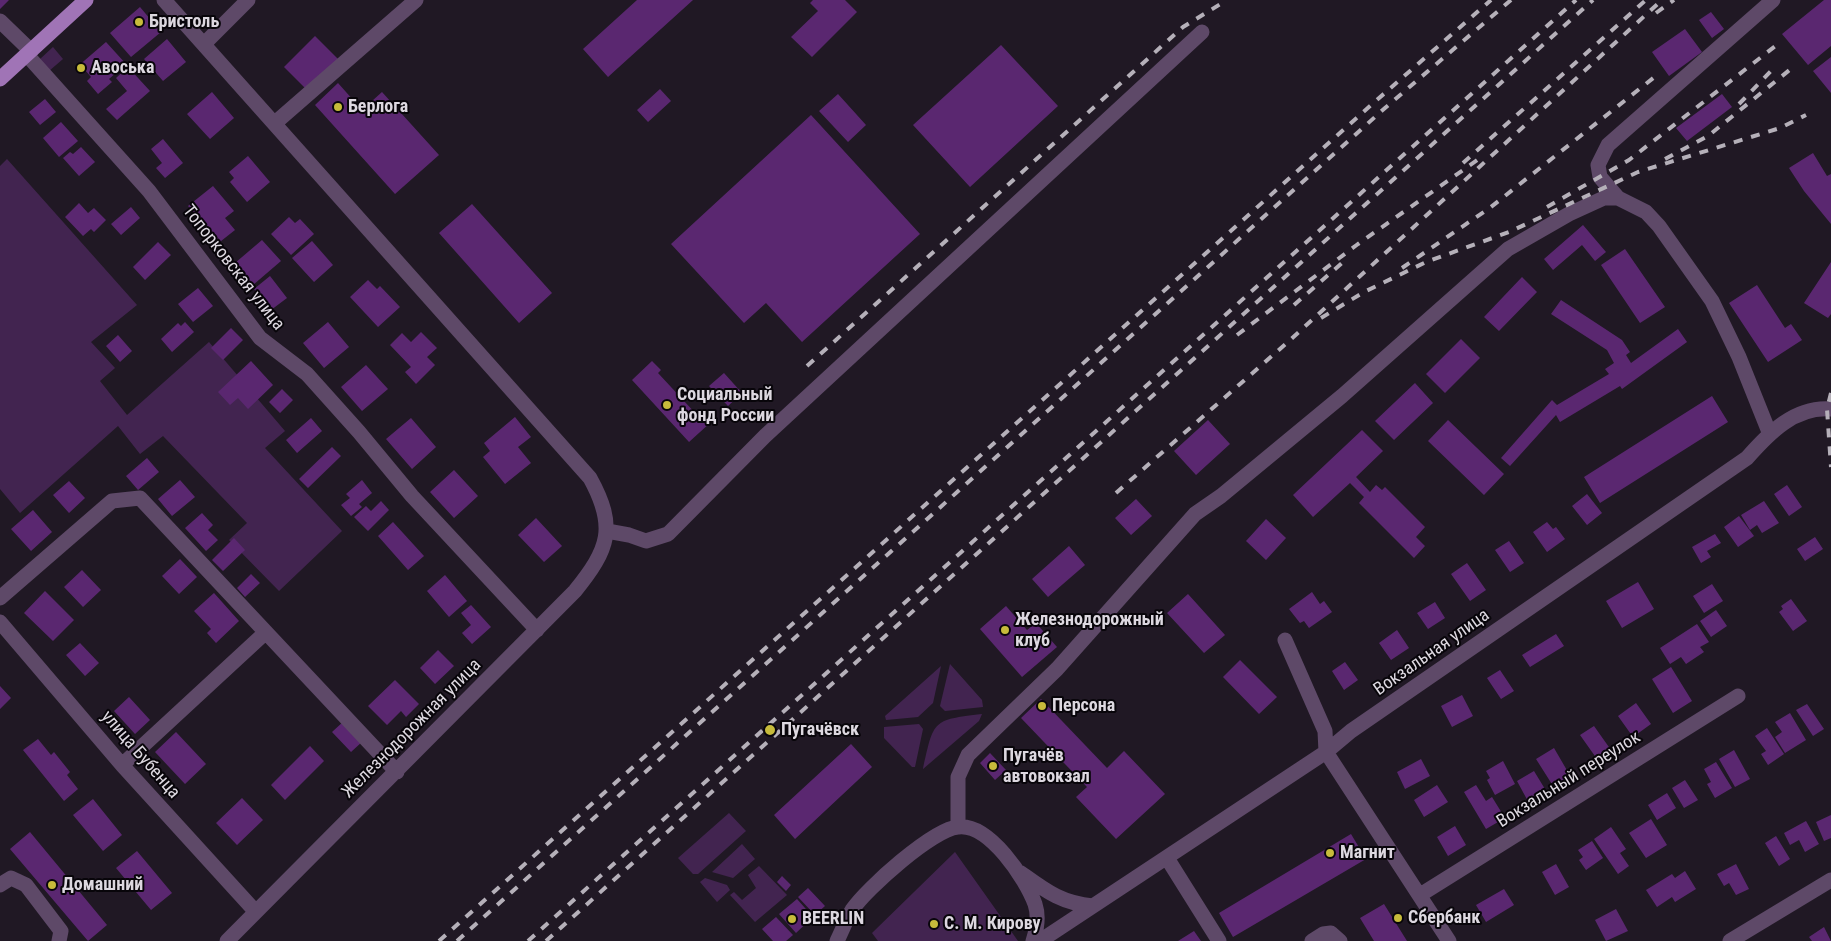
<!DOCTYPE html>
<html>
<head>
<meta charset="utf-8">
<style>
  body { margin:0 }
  canvas { display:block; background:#201824 }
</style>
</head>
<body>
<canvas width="1831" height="941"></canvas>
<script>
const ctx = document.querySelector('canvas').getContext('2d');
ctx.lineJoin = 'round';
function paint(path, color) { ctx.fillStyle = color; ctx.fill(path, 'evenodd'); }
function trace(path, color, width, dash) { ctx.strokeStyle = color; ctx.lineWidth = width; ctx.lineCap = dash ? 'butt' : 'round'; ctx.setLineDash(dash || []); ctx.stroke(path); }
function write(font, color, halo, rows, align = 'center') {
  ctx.font = font + ' "Roboto Condensed",sans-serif'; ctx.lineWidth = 4; ctx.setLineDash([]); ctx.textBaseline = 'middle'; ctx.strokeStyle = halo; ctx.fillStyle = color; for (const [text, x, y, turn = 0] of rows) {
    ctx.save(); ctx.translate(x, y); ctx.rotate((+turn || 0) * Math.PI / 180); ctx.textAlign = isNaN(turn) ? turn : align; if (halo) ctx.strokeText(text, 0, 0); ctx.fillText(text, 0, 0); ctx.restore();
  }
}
paint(new Path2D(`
  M53 47 63 59 49 71 39 60Z
  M7 159 137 305 91 342 115 368 100 381 127 415 209 342 285 431 265 448 342 531 279 591 229 540 247 523 163 436 140 454 118 426 20 513 0 489V166Z
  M950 664 982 700 983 707 945 711 940 706Z
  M941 666 933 703 918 717 886 720 885 716Z
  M982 714 979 721 923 769C934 720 932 720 982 714Z
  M919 724 923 729 915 767H912L884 738V727Z
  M729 813 746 831 698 874H693L678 858Z
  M742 844 755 859 733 878 712 872Z
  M955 852 1018 941H878L872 933Z
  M759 866 787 895 755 922 730 895 734 892 742 900 756 888 748 875Z
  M705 878 727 885 730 890 717 902 700 882Z`), '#422450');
paint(new Path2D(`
  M0 0H9L0 9Z
  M637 0H693L608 77 583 49Z
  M813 0H845L857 12 812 57 791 37 818 11 810 3Z
  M1824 0H1831V46L1808 65 1782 34Z
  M140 7 161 32 131 57 110 33Z
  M1711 12 1724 29 1712 38 1699 20Z
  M1685 29 1702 52 1669 76 1652 52Z
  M315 36 339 60 308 91 284 67Z
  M167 39 186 62 163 81 144 59Z
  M106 42 126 64 109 79 112 82 98 94 87 81 91 77 85 70 81 72 77 67Z
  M1001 45 1058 106 970 187 913 125Z
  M1831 57V93L1813 71Z
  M128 67 150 91 117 120 106 109 127 91 116 78Z
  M338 83 362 110 382 92 439 155 395 194 315 105Z
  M660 89 671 101 648 122 637 110Z
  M212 92 234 118 210 139 187 114Z
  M838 94 866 125 848 142 819 111Z
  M1722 94 1732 107 1687 141 1676 128Z
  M45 99 56 112 40 125 29 112Z
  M811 115 920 234 802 342 766 303 744 323 671 244Z
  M61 122 78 141 59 157 43 138Z
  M163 139 183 163 165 178 156 168 162 163 151 149Z
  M81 147 95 162 79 176 63 158 70 152 73 154Z
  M1813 153 1827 176 1831 174V224L1804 191 1789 168Z
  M248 156 270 182 247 202 230 182 234 178 229 172Z
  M213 186 234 211 225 218 235 230 216 245 207 233 209 231 188 206Z
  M79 203 88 213 94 208 106 220 94 232 91 229 83 236 65 217Z
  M472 204 552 293 519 323 439 233Z
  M131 207 140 218 121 235 111 224Z
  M289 217 295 223 300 219 314 234 291 255 271 234Z
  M1583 225 1606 252 1595 261 1582 245 1553 270 1544 259Z
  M262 240 281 261 253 285 235 263Z
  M312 241 333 265 314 282 292 258Z
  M158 242 171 255 145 280 133 267Z
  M1625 249 1665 307 1640 323 1601 265Z
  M1831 262V314L1828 318 1804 303Z
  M270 276 287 298 271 310 254 289Z
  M1522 277 1537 292 1499 331 1484 317Z
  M368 280 377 289 380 286 400 307 378 327 350 297Z
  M1757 285 1785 328 1791 324 1802 340 1768 362 1729 303Z
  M198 288 213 306 193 322 178 304Z
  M1561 300 1622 340 1630 352 1626 355 1631 363 1678 329 1687 342 1622 389 1620 386 1560 422 1556 415 1510 466 1501 458 1552 400 1557 405 1609 374 1605 369 1614 363 1607 350 1551 314Z
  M185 322 194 332 172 352 161 339 178 323 181 326Z
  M328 322 349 347 324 368 303 343Z
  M231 328 243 340 223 360 211 348Z
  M421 332 437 348 427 357 435 365 416 384 405 372 411 367 390 345 402 333 411 342Z
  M118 335 132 351 120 362 106 346Z
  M1461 339 1480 358 1445 393 1426 374Z
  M251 361 273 385 248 409 238 398 230 405 218 392Z
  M652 361 661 370 658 373 697 415 700 412 710 423 689 442 632 380Z
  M366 365 388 389 362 411 341 387Z
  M724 373 742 393 728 406 709 386Z
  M1415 383 1433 403 1394 440 1375 421Z
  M282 389 293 400 280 413 269 402Z
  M1712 396 1728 422 1600 503 1584 477Z
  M515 417 531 437 518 447 531 463 505 484 483 457 490 451 484 443Z
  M311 418 322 431 297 453 286 440Z
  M411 418 436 447 412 469 386 439Z
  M1208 420 1230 444 1196 475 1174 451Z
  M1448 420 1504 474 1484 495 1428 441Z
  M1362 430 1383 451 1356 477 1370 492 1376 485 1382 490 1385 487 1425 527 1416 537 1425 546 1414 558 1359 503 1364 497 1350 483 1313 517 1293 495Z
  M332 447 341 456 308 488 299 479Z
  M147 458 159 472 138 490 126 476Z
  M454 470 478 496 454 518 430 492Z
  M180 480 195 497 172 516 158 499Z
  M362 480 372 493 359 504 362 507 351 516 341 505 350 498 346 494Z
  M69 481 85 498 69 513 53 495Z
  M1787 485 1802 507 1789 516 1774 494Z
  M1587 494 1602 513 1587 525 1572 506Z
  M1136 499 1152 516 1131 535 1115 518Z
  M381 501 389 510 368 531 354 517 366 506 371 511Z
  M1764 501 1779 523 1762 533 1757 525 1750 530 1741 515Z
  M33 510 52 532 31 551 11 529Z
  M202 513 213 525 208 530 218 540 206 551 185 528Z
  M1739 516 1754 536 1738 547 1724 527Z
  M536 518 562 546 544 562 518 535Z
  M1266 519 1286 538 1266 560 1246 541Z
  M393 522 424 556 408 570 378 536Z
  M1547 522 1553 529 1556 527 1565 539 1547 552 1533 532Z
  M1715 534 1721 543 1707 551 1711 557 1701 563 1692 547Z
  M1815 537 1823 549 1805 561 1797 549Z
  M234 538 245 550 223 571 212 560Z
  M1509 541 1524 563 1510 572 1495 550Z
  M1069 546 1085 565 1048 597 1032 579Z
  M180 559 197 577 179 594 162 576Z
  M1467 563 1486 590 1470 601 1451 574Z
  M82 570 101 590 83 607 64 587Z
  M251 574 260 583 245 597 237 588Z
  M445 575 467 601 449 617 427 591Z
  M1638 582 1654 609 1622 628 1606 601Z
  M1712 584 1723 601 1704 613 1693 596Z
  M45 591 74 620 53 641 24 613Z
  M1312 592 1320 604 1324 601 1332 612 1309 628 1304 621 1300 623 1289 609Z
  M214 593 239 621 216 643 207 633 211 629 194 611Z
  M1188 594 1225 635 1204 653 1167 613Z
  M1791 599 1807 621 1793 631 1779 612 1783 609 1781 606Z
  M1435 602 1445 618 1428 629 1417 613Z
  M471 605 491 627 472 644 462 633 471 625 461 613Z
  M1006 606 1027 630 1036 623 1057 647 1022 677 980 629Z
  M1716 610 1727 626 1711 637 1700 621Z
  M1697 624 1709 642 1700 647 1704 652 1686 664 1681 657 1670 664 1660 648Z
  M1397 630 1409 648 1391 660 1379 643Z
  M1556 634 1564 646 1530 667 1522 655Z
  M80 643 99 663 85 676 66 655Z
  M438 650 454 666 435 684 420 668Z
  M1240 660 1277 697 1259 714 1223 677Z
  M1345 662 1358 680 1344 690 1332 671Z
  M1671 667 1692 701 1673 713 1652 679Z
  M1500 670 1514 691 1501 699 1487 678Z
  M395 680 419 704 406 717 401 711 387 725 368 706Z
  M0 686 11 698 0 709Z
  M1462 695 1473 716 1452 727 1441 706Z
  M129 697 150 720 135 734 114 711Z
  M1041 699 1107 768 1124 751 1165 794 1116 839 1076 797 1087 787 1021 718Z
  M1636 703 1651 724 1633 737 1618 716Z
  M1807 704 1824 729 1813 736 1796 710Z
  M1790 713 1806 740 1785 753 1775 737 1782 732 1775 722Z
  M344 721 363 741 351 752 332 732Z
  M1594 726 1611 750 1597 759 1580 735Z
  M1767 728 1784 754 1768 765 1761 754 1766 751 1755 736Z
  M176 732 206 764 185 784 155 752Z
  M38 739 51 755 54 752 70 772 67 775 78 789 64 801 23 750Z
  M851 744 872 767 795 839 774 815Z
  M310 746 324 761 285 800 271 785Z
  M1554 748 1572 779 1555 789 1536 759Z
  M1734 750 1750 779 1735 787 1719 759Z
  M990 753 1006 770 995 780 980 763Z
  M1421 759 1430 776 1405 789 1397 772Z
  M1503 761 1515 784 1495 795 1487 780 1490 778 1486 771Z
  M1716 762 1732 788 1715 798 1707 784 1711 782 1704 769Z
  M1534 771 1548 794 1530 805 1517 781Z
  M1685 780 1698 800 1684 808 1672 788Z
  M1437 785 1448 802 1424 817 1414 800Z
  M1476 785 1486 801 1492 797 1505 818 1486 829 1464 792Z
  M1667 793 1676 808 1657 820 1648 805Z
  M242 798 263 820 237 845 216 823Z
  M93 799 122 835 103 851 73 815Z
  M1831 815V838L1824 841 1816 822Z
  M1651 819 1667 845 1646 858 1629 833Z
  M1806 821 1819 844 1805 852 1799 840 1790 845 1784 833Z
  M1455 826 1466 845 1448 856 1437 837Z
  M1611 827 1626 849 1620 853 1629 866 1618 874 1594 839Z
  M30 832 107 925 88 941 10 849Z
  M1351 834 1366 859 1233 937 1219 913Z
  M1776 836 1790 859 1779 866 1765 843Z
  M1592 841 1603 858 1586 870 1579 860 1583 857 1578 850Z
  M137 851 172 893 151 910 116 868Z
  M1556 864 1569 887 1555 895 1542 872Z
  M1736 864 1749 889 1736 895 1729 883 1724 886 1717 874Z
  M1685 871 1696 889 1675 902 1672 897 1657 907 1646 890 1672 874 1675 878Z
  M782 876 791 885 786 891 777 882Z
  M808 888 825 906 815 915 798 897Z
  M1504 889 1514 905 1486 922 1476 905Z
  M797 899 813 917 796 933 779 914Z
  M1384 904 1407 941H1374L1360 918Z
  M1616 909 1628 931 1606 941 1595 920Z
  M776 917 793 935 786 941H773L762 929Z
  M1824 927 1831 941H1812L1809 937Z
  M1194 931 1201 941H1178Z`), '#5a2770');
trace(new Path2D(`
  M164 0 590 478C617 527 609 549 575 591L227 941
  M0 21 31 51
  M204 44 248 0
  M27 55 149 191 260 338 307 374 359 432 412 496 537 630
  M275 123 416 0
  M1769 432 1739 357 1712 301 1659 226 1646 212 1618 198 1600 177 1598 165 1608 145 1773 0
  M607 531 629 535 646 541 668 534 765 436 1202 32
  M0 598 112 501 140 498 397 772
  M0 622 122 765 255 911
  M1285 640 1325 731 1326 752 1449 941
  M122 765 266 632
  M958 826V777L968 755 1057 669 1195 514 1221 496 1342 396 1508 249 1569 214 1604 198H1618
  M1167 858 1219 941
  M1021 873C1046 891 1061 903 1093 906
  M0 885 11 878 26 885 61 931 59 941
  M1420 895 1738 696
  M837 941C842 931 846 920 852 910 866 889 933 829 958 827 989 823 1026 879 1035 904 1039 916 1037 929 1033 941
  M1040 941 1326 752 1351 731 1747 458C1769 433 1795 406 1831 409
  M1312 941 1323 934 1331 933 1340 941
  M1730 941 1831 880`), '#5e4968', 15);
trace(new Path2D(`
  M0 79 86 0`), '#a074b6', 15);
trace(new Path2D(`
  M1656 13 1674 0
  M1739 104 1771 71
  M1665 159 1708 136 1792 68
  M1463 163 1646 0
  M1547 207 1629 160 1778 44
  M1402 268 1491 207 1657 75
  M1294 305 1342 263
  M1321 318 1364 292 1426 262 1509 232 1638 172 1780 128 1806 115
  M1237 335 1358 244 1483 156
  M807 366 1183 27 1227 0
  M1831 393 1827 409 1831 467
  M1116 493 1289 341 1662 0
  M439 941 1370 106 1491 0
  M457 941 1385 108 1511 0
  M528 941 1576 0
  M546 941 1593 0`), '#b5b0b9', 4, [9, 9]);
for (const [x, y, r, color] of [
  [139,22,5,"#c7bb3b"],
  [81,68,5,"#c7bb3b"],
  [338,107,5,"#c7bb3b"],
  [667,405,5,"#c7bb3b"],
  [1005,630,5,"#c7bb3b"],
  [1042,706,5,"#c7bb3b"],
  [770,730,6,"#c7bb3b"],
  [993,766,5,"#c7bb3b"],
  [1330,853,5,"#c7bb3b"],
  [52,885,5,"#c7bb3b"],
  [1398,918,5,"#c7bb3b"],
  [792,919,5,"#c7bb3b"],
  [934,924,5,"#c7bb3b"]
]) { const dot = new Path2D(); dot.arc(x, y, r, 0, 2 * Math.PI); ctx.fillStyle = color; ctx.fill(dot); trace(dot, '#08050a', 2); }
write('bold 18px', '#ddd8e0', '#08050a', [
  ["Бристоль",149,22],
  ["Авоська",91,68],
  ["Берлога",348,107],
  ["Социальный",677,395],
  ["фонд России",677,416],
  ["Железнодорожный",1015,620],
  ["клуб",1015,641],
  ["Персона",1052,706],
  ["Пугачёвск",781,730],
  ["Пугачёв",1003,756],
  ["автовокзал",1003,777],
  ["Магнит",1340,853],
  ["Домашний",62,885],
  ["Сбербанк",1408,918],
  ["BEERLIN",802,919],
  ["С. М. Кирову",944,924]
], 'left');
write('18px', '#ddd8e0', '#08050a', [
  ["Топорковская улица",233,268,52],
  ["Вокзальная улица",1432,653,-35],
  ["Железнодорожная улица",412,729,-45],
  ["улица Бубенца",140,755,49],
  ["Вокзальный переулок",1569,780,-32]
]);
</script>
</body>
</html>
